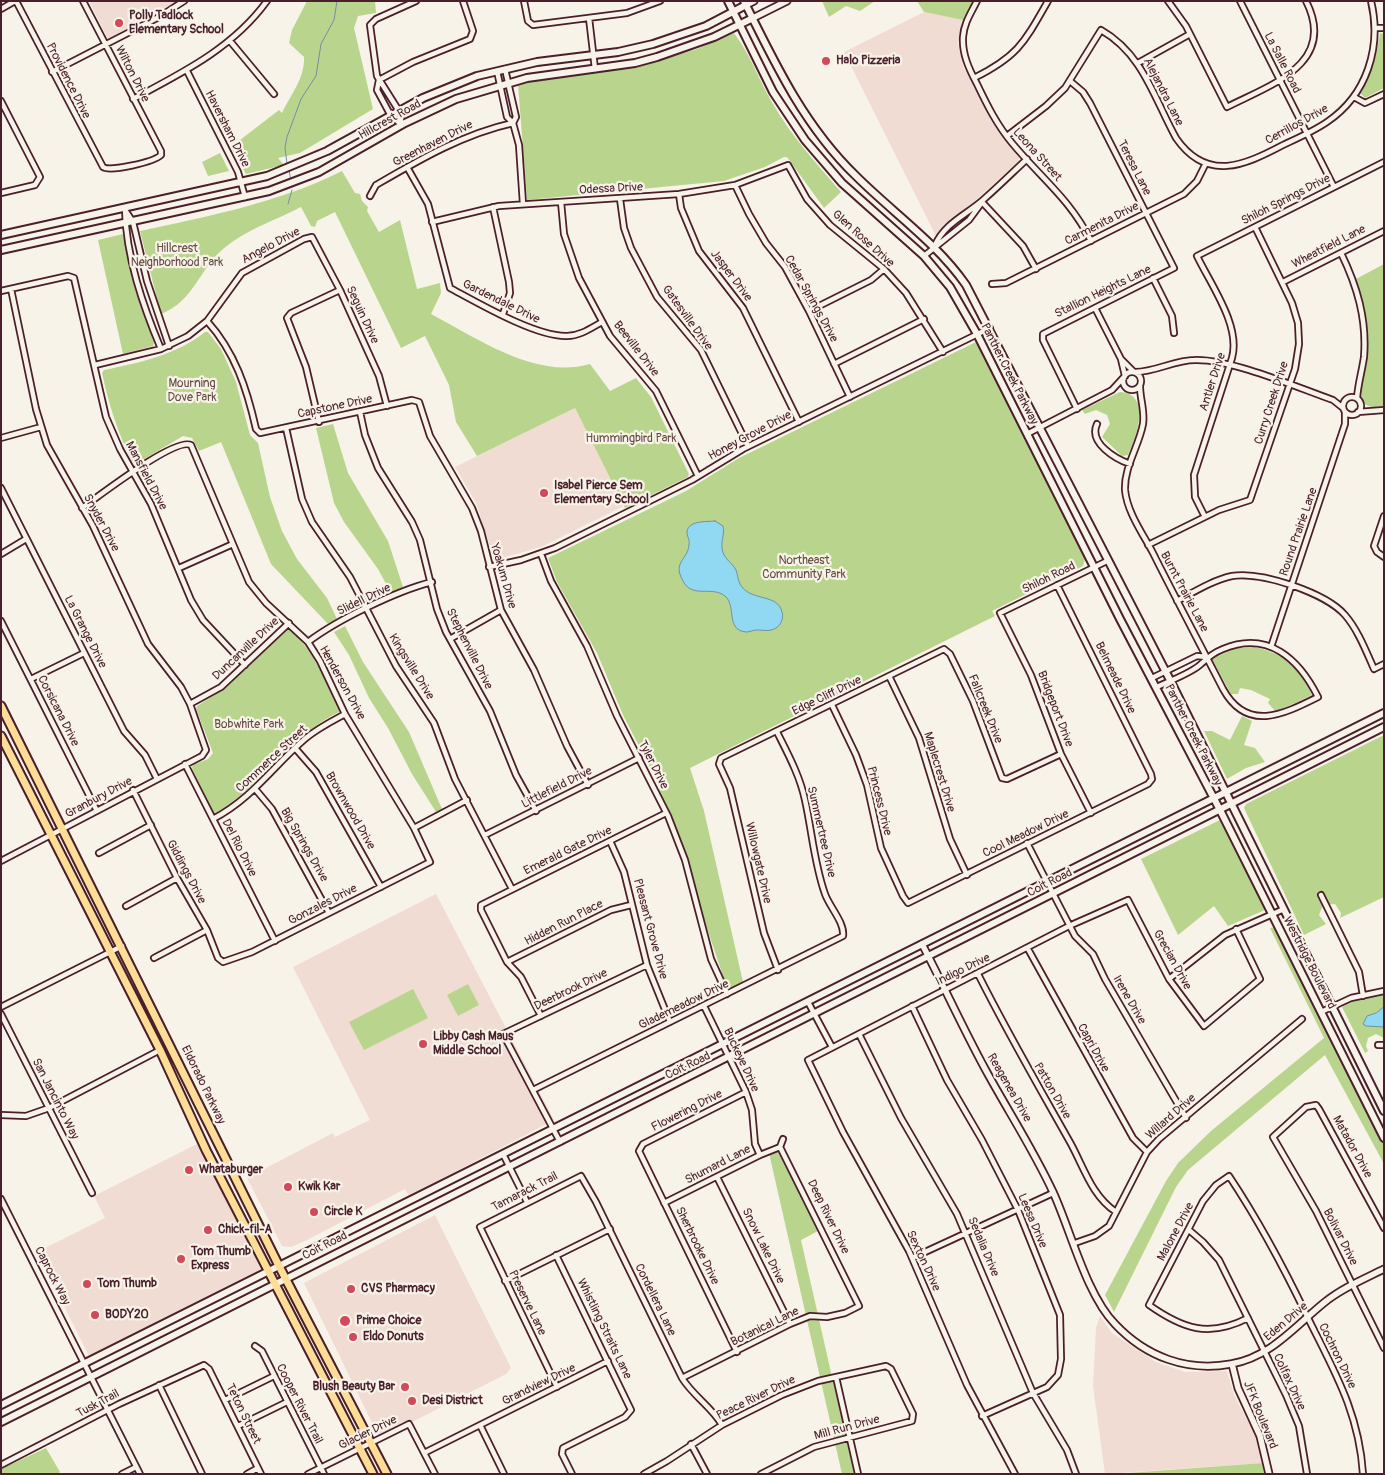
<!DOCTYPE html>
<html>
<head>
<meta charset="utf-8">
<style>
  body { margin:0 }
  #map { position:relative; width:1385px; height:1475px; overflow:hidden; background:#f7f3e8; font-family:Pangolin,sans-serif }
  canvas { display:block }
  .frame { position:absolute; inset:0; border:2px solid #4a1f2b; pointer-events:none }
</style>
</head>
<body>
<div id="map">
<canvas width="1385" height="1475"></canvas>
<div class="frame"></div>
</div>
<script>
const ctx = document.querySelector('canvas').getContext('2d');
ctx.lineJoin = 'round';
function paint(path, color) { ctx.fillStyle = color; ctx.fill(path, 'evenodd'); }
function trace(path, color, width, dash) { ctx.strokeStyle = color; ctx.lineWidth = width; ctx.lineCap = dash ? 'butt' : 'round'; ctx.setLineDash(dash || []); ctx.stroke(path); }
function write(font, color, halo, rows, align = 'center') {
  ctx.font = font + ' Pangolin,sans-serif'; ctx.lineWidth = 4.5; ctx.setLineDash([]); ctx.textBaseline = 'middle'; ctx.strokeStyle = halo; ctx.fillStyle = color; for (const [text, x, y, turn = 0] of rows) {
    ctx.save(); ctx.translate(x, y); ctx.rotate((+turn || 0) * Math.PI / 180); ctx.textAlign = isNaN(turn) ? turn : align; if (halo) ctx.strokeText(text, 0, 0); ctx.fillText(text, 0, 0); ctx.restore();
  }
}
paint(new Path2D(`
  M89 1H177L108 39Z
  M924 12 963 20 958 43 963 66 987 113 999 132 1019 157V161L936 236 844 52Z
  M575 408 624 506 541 547 502 558 492 552 476 503 455 467Z
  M436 894 554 1120 409 1196 405 1189 307 1240 291 1247 282 1246 247 1178 333 1133 335 1137 370 1120 293 967Z
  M197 1144 261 1269 89 1356 37 1252 105 1218 94 1196Z
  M435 1215 511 1368 506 1374 414 1421 403 1422 378 1435 304 1283Z
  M1100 1316 1112 1333 1156 1362 1185 1372 1227 1371 1234 1395 1258 1441 1263 1463 1105 1474 1093 1386 1096 1328Z`), '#f0dcd2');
paint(new Path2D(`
  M307 1H375L376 13 358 16 354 28 373 109 300 153 278 158 284 165 246 174 231 147 279 110 282 113C291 94 305 78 304 57L289 43 292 30Z
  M822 1H875L860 11 846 6 829 17Z
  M917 1H973L963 20 924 12Z
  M734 33C751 55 759 81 773 104 791 136 817 164 841 192L824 208 787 157H784L765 167 724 181 527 200 518 84 640 66 697 49Z
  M1380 33 1384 34V88L1365 98 1360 93C1371 73 1377 56 1380 33Z
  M220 153 229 171 208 176 202 162Z
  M342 171 355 193 360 194 362 201 368 207 367 211 379 232 400 220 417 289 440 283 441 293 431 314C477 338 536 380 590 364L610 391 636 378 651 397 689 474 688 477 625 508 575 408 477 456 456 422 449 385 425 336 401 348 335 212 317 221 315 227 311 226 301 207C276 220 245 230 223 249 199 270 193 302 161 314L140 231C209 216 278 203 342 171Z
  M123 234 136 293 154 343 153 346 123 354 98 240Z
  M1384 264V406C1375 408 1364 408 1360 398 1356 389 1366 360 1366 348 1367 324 1363 301 1356 279Z
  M205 332H208L221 349 236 382 250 435 258 443 270 497 282 531 297 559 327 598 337 619 328 624 271 564 221 442 199 451 192 438 183 436 136 464 133 463C118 434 109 405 102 373L104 370C139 363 176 355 205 332Z
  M976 342 1085 559 1083 566 992 611 995 616 690 768 704 811 743 982 730 989 726 985 704 919 687 855 661 797 658 783 623 715 597 653 557 582 548 558 686 491 739 458Z
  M1120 392C1152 394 1137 437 1128 455L1122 456 1102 437 1110 424 1107 415 1096 410 1085 414 1082 410Z
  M333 424 348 473 388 541 403 587 391 593 378 569 344 522 334 503 316 428Z
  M345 626 363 662 409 732 442 809 436 812 412 774 388 728 369 698 349 655 334 632Z
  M288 629H291C314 653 326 680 339 709V712C289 736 263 785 216 813L213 812 192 768 193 765 208 759 213 753 196 709 197 706 227 687Z
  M1254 647C1285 654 1299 665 1312 695L1276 712 1268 703 1270 699 1251 690 1240 688 1238 694H1231L1212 659 1236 648Z
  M1242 716 1252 721 1244 745 1255 748 1265 762 1246 768 1227 779 1204 731H1212L1230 740Z
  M1384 735V897L1340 918 1341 913 1335 904 1323 905 1319 915 1326 924 1304 935 1244 808 1246 804Z
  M1220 820 1265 910 1228 926 1214 906 1178 935 1141 859Z
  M1276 927 1384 1144V1164L1325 1055 1188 1170 1176 1187 1114 1312 1105 1295 1166 1181 1178 1163 1211 1131 1324 1038 1270 928Z
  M468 984 479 1005 458 1016 447 995Z
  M413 989 428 1018 364 1050 349 1022Z
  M1384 995V1038L1376 1034 1368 1038 1366 1046 1368 1051 1365 1053 1342 1007C1354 998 1370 999 1384 995Z
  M776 1150H780L820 1230 801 1240 854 1474H842L769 1153Z
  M46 1448 60 1472 57 1474H1V1469Z
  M1263 1463 1264 1474H1115Z`), '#b9d58d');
const water = new Path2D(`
  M715 521 723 526C725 533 721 540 722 548 723 559 732 562 736 570 738 576 738 582 742 587 753 601 778 594 782 612 784 618 781 625 776 628 769 632 764 630 757 630 753 630 750 632 746 632 725 630 737 606 725 596 711 585 691 600 682 579 673 562 688 559 689 545 690 541 688 538 687 534 686 520 706 522 715 521Z
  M1384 1007V1027L1366 1026 1363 1024 1367 1016 1376 1013Z`);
paint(water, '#91d8f2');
trace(water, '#758ea2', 1);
trace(new Path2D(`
  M287 164 285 147 287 137 301 99 316 76 321 44 334 20 337 1
  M289 170 291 181
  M288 204 292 190`), '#758ea2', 1);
const minor = new Path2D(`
  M16 1 103 167C110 172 154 162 161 155V151L83 1
  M524 1 528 21 533 25 627 13 660 1
  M977 1C971 13 964 23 963 37 962 54 969 69 977 84 987 105 997 125 1012 143 1041 178 1070 199 1091 241
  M1168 1 1186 26 1227 107C1270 85 1338 64 1306 1
  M1240 1 1334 187
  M1 9 15 1
  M589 18 595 69
  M1375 28H1384
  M230 41 274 94
  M1138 63 1190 34
  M505 69 516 117 513 123
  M187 71 238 172 245 197
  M497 71 507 117 513 123 519 145 523 204
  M52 72 159 17 184 1
  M974 78C1018 56 1024 43 1048 1
  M379 80 413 62 470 39 473 31 463 1
  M379 80 377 90 391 116 402 125
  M1070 81 1083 92 1090 103 1174 268 1043 334V340L1077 409
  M1354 97 1365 103 1384 94
  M133 99C182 73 233 48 267 1
  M1 101 40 177 35 185 1 193
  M402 125 399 111 377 76 370 25 376 19 416 1
  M1007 136 1046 106 1065 88 1101 30C1143 54 1154 98 1176 138 1207 183 1245 165 1283 145 1298 138 1314 131 1327 122 1367 95 1382 47 1371 1
  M407 167 428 204 450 288C478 303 536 337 567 336 580 336 591 328 602 322
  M735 185 749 214 766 243 785 267 809 311 850 397
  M679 194 681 208 699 251 743 308 799 422
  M370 196 376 185C419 160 463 134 513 123
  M620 199 624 228 631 248 657 297 701 350 748 446
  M561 202 564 234 579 278 610 336 656 391 698 476
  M982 202 1023 246 1036 269
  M493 207 509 282 510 293 503 314
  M125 209C126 257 143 306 161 349
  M125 210 133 222 147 281 169 346
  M432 222 499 206 679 194 735 185 788 165 807 199 830 225 884 269 906 293 943 352
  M935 245C945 223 966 215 983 200 998 187 1012 173 1027 159
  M1341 253C1357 286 1367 319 1364 357 1362 371 1358 384 1357 398
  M924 256 969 220 980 205
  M1153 278 1172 316 1174 333
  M1283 282 1384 231
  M992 284 1006 283 1184 194 1197 181 1206 163
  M1 291 68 276 74 278 106 417 120 449 151 504 191 600 203 620 245 665
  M1095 308 1121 359 1125 376
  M809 311 871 280 884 269
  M207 321C235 352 247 389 256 429L260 433 412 400 419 402 430 436 472 508 481 531 501 610 534 670 567 746 588 785
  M1122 360 1134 372
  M834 364 924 319
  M95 365 161 349 188 336 207 321 242 273 304 239 312 237 340 290 379 376 387 406
  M1123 381a9 9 0 1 1 18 0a9 9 0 1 1-18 0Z
  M1135 372C1156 372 1174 360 1195 360 1232 359 1296 387 1333 400L1343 408
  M1140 386C1140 399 1145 411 1143 424 1139 446 1124 467 1125 490 1127 512 1143 534 1153 553 1176 599 1200 644 1223 689 1247 733 1284 714 1318 697 1299 659 1268 630 1223 649 1213 653 1209 657 1201 664 1192 673 1169 681 1157 687
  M1343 406a9 9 0 1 1 18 0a9 9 0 1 1-18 0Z
  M360 412 365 435 378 468 412 522 420 540 437 609 446 632 490 711 516 775 536 811
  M1358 412 1384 410
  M319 422 306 367 287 318 291 313 340 290
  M1097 424C1088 443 1116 459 1130 464
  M286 428 302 499 312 522 350 577 396 666 434 723 455 779 512 889
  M1027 434 1112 390 1123 378
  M1 438 41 427
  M1 488 124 731 145 755 157 779
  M82 508C99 496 175 437 191 445L249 582 266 603 308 642 320 661 345 714 414 828 430 862 252 952 223 962 218 958 207 930 177 878 133 790
  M1384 516 1374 546 1377 552 1384 557
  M1205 517 1195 497 1194 475 1232 358C1241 326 1211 285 1197 256L1384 162
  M1148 545 1219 510 1250 500 1295 369 1299 344 1298 323 1292 303 1255 227
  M1 554 26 539
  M541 554 551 581 587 646 617 716 668 816 685 860 711 959 727 994
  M489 567 521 560 555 548 692 480 743 449 990 328
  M179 568 233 544
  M1177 601C1194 592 1213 580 1232 576 1261 571 1326 593 1345 615 1358 630 1366 651 1374 669L1384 664
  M1 621 97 811
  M450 639 501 610
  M308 642C337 620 396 591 432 582
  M1271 647 1345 424V412
  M889 676 919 738 950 839 967 875
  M1152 678 1197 656 1206 657
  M31 679 84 653
  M190 704 221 687 289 623
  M832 705 856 755 867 785 881 848 903 896 908 903 1148 784 1152 779 1151 774 1057 585
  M295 748 316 772 381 887
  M185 764 275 941
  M256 790 272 809 329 913
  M1091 813 1061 754 1031 675 1000 613 1107 561
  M213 819C253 798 273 766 306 738 318 728 332 721 345 714
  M414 828 467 800
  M485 835 639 758
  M610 841 624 872 647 965 670 1022
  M1027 843 1075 936 1093 954 1105 979 1186 1118
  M99 853 151 825
  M1 861 202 756 206 750 190 704 181 687 148 644 93 526 47 445 36 409 11 289
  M1321 895 1359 972 1363 996
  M126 906 177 878
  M1028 949 1133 1138 1147 1152
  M154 958 207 930
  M507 962 611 910 631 905
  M778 970 764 933 730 788 719 764 721 758 944 649 950 654 973 701 1002 778 1007 779 1061 754
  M978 974C1007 1032 1039 1087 1071 1144 1084 1168 1092 1196 1116 1212
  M1169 979 1225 935 1284 909
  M808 1002 832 1047
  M704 1006 746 1092 752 1110 755 1144 760 1155
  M912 1006 947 1080 982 1140 1018 1210 1060 1315 1061 1359 1058 1375 1047 1387 982 1416
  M1 1007 122 946
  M1321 1012 1351 998 1384 991
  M1 1014 92 1193
  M541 1016 521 977 507 962 481 910V905L666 813
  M859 1034 901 1118 957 1214 1033 1393 1067 1450 1076 1474
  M1378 1045H1384
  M533 1090 843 936C845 923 829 906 825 894 814 863 812 831 805 800 800 776 788 754 777 732
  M1 1115 26 1116 49 1108 160 1050
  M560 1142 503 1034 647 965
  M780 1147 783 1139
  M503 1154 527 1202
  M717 1177 790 1324
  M1 1199 140 1474
  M664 1203 760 1155 780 1147
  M1384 1228 1319 1109 1316 1105 1306 1107 1273 1137 1316 1211 1384 1348
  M1189 1230 1203 1242 1219 1260 1286 1395 1299 1426 1307 1474
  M1075 1243 1095 1236 1109 1226 1147 1152 1159 1139 1302 1019
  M556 1255 631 1410 625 1417 563 1448 562 1454 572 1474
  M912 1258 1053 1193
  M505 1281 610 1229
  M1248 1318C1209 1338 1183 1329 1149 1305L1203 1201 1216 1185 1229 1176C1259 1221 1284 1268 1307 1316 1334 1371 1359 1412 1363 1474
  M255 1346 262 1351 324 1474
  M737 1352 639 1151 643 1144 746 1092
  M836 1377 858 1474
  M682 1378 790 1324 810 1316 827 1317 845 1313 859 1306 780 1147
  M159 1385 202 1474
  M557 1387 480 1227 581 1176 596 1202 682 1378C693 1396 712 1407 722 1425
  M225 1400 274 1376
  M480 1425 504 1474
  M238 1426 287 1402
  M691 1444 707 1474
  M424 1453 608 1361
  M1 1465 119 1404 204 1365 209 1369 261 1474
  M122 1474 136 1467
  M247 1474 258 1468
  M308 1474 409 1424 435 1474
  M644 1474 667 1461 722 1425 782 1395 818 1381 886 1366 891 1369 913 1414 912 1421 814 1447 761 1474
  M1015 1474 967 1385 909 1251 843 1132 808 1060 1069 926 1128 900 1169 979 1204 1026 1260 979 1236 929`);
const tertiary = new Path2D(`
  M746 5 754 1
  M753 18 787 1
  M922 944C945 988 965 1033 989 1076 1010 1114 1034 1151 1053 1192 1071 1231 1086 1294 1115 1324 1146 1357 1187 1372 1231 1364 1271 1357 1295 1326 1325 1302 1342 1288 1364 1279 1384 1269
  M1232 1364 1238 1388 1260 1436 1269 1474`);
const secondary = new Path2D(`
  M728 1 773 92 805 140 842 183 924 256 950 287 977 334 1120 619 1220 810 1384 1138
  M744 1C775 64 805 127 856 176 893 213 936 242 966 285L1170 680 1384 1111
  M1 235 267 176 327 151 423 98 477 76 537 62 618 52 653 44 706 26 746 5
  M1 250 269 191 319 172 405 123 456 99 527 78 635 63 657 57 714 37 753 18
  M1 1405 1384 713
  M1 1422 1384 727`);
const primary = new Path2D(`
  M1 706 279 1266 387 1474
  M1 736 160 1050 206 1150 373 1474`);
trace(minor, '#4a1f2b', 8);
trace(tertiary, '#4a1f2b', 9);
trace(secondary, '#4a1f2b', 10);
trace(primary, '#4a1f2b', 11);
trace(minor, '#f7f3e8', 4.5);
trace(tertiary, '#f7f3e8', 5.5);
trace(secondary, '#f7f3e8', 6);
trace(primary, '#fede96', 7);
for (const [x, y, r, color] of [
  [119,23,5,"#d1495b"],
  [826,61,5,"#d1495b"],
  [544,493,5,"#d1495b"],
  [423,1044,5,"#d1495b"],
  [189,1170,5,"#d1495b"],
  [288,1187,5,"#d1495b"],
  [314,1212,5,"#d1495b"],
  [208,1230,5,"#d1495b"],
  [181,1259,5,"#d1495b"],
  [87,1284,5,"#d1495b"],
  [351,1289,5,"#d1495b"],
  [95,1315,5,"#d1495b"],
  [345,1321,6,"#d1495b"],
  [353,1337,5,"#d1495b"],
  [405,1387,5,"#d1495b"],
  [412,1401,5,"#d1495b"]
]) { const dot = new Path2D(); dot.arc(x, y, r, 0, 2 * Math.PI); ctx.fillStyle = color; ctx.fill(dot); trace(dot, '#f7f3e8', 2); }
write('bold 12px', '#4a1f2b', '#f7f3e8', [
  ["Polly Tadlock",129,16],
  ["Elementary School",129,30],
  ["Halo Pizzeria",836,61],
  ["Isabel Pierce Sem",554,486],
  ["Elementary School",554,500],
  ["Libby Cash Maus",433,1037],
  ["Middle School",433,1051],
  ["Whataburger",199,1170],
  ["Kwik Kar",298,1187],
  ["Circle K",324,1212],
  ["Chick-fil-A",218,1230],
  ["Tom Thumb",191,1252],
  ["Express",191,1266],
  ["Tom Thumb",97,1284],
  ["CVS Pharmacy",361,1289],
  ["BODY20",105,1315],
  ["Prime Choice",356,1321],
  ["Eldo Donuts",363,1337],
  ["Blush Beauty Bar",395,1387,"right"],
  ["Desi District",422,1401]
], 'left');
write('12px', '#4a1f2b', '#f7f3e8', [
  ["La Salle Road",1282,63,63],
  ["Wilton Drive",132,74,63],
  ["Providence Drive",68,81,63],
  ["Alejandra Lane",1163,92,63],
  ["Hillcrest Road",390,120,-29],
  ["Cerrillos Drive",1297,125,-29],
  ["Haversham Drive",227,129,63],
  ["Greenhaven Drive",433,144,-27],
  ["Leona Street",1037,155,48],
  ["Teresa Lane",1134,168,63],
  ["Odessa Drive",611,189,-3],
  ["Shiloh Springs Drive",1286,200,-27],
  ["Carmenita Drive",1102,224,-27],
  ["Glen Rose Drive",863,239,42],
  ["Angelo Drive",271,246,-28],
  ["Wheatfield Lane",1329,247,-27],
  ["Jasper Drive",731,276,53],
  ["Stallion Heights Lane",1103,292,-26],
  ["Cedar Springs Drive",811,299,61],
  ["Gardendale Drive",501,302,26],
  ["Seguin Drive",362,315,65],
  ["Gatesville Drive",687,318,54],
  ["Beeville Drive",636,349,52],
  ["Panther Creek Parkway",1009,374,63],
  ["Antler Drive",1213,382,-72],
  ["Curry Creek Drive",1272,403,-72],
  ["Capstone Drive",335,407,-12],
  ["Honey Grove Drive",750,436,-28],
  ["Mansfield Drive",146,476,62],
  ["Snyder Drive",101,523,62],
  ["Round Prairie Lane",1299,532,-71],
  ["Yoakum Drive",503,576,74],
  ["Shiloh Road",1049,578,-26],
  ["Burnt Prairie Lane",1184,592,62],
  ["Slidell Drive",364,600,-26],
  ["La Grange Drive",85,632,63],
  ["Duncanville Drive",246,649,-43],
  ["Stephenville Drive",469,649,63],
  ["Kingsville Drive",411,667,58],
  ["Belmeade Drive",1115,678,64],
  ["Henderson Drive",342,683,61],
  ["Edge Cliff Drive",827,696,-26],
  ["Fallcreek Drive",985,709,68],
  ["Bridgeport Drive",1055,709,69],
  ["Corsicana Drive",58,711,63],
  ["Panther Creek Parkway",1193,735,63],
  ["Commerce Street",272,759,-43],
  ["Tyler Drive",653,765,63],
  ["Maplecrest Drive",939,772,73],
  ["Littlefield Drive",557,788,-27],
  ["Granbury Drive",99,798,-28],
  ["Princess Drive",879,801,76],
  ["Brownwood Drive",350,811,60],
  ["Summertree Drive",821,832,77],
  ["Cool Meadow Drive",1026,834,-26],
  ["Big Springs Drive",304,845,60],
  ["Del Rio Drive",239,848,63],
  ["Emerald Gate Drive",568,851,-26],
  ["Willowgate Drive",758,863,77],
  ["Giddings Drive",186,872,62],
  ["Coit Road",1050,883,-27],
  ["Gonzales Drive",323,905,-27],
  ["Hidden Run Place",564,923,-27],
  ["Pleasant Grove Drive",650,929,75],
  ["Grecian Drive",1172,960,61],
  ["Westridge Boulevard",1309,963,63],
  ["Indigo Drive",963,970,-26],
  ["Deerbrook Drive",571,990,-26],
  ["Irene Drive",1129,1000,60],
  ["Glademeadow Drive",684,1005,-26],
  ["Capri Drive",1093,1048,61],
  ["Buckeye Drive",741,1060,65],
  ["Coit Road",688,1066,-26],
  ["Eldorado Parkway",203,1085,64],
  ["Reagenea Drive",1009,1088,60],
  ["Patton Drive",1052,1091,60],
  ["San Jancinto Way",55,1099,63],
  ["Flowering Drive",687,1111,-27],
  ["Willard Drive",1171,1117,-41],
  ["Matador Drive",1352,1147,61],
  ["Shumard Lane",718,1165,-27],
  ["Tamarack Trail",525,1192,-27],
  ["Deep River Drive",828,1217,64],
  ["Leesa Drive",1032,1221,67],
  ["Malone Drive",1176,1232,-62],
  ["Bolivar Drive",1340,1237,63],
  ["Coit Road",325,1246,-27],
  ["Sherbrooke Drive",697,1246,64],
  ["Snow Lake Drive",763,1246,64],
  ["Sedalia Drive",983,1247,67],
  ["Sexton Drive",923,1261,65],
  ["Caprock Way",52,1276,63],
  ["Cordellera Lane",655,1300,64],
  ["Preserve Lane",527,1303,64],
  ["Eden Drive",1286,1322,-40],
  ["Botanical Lane",765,1327,-26],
  ["Whistling Straits Lane",604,1329,64],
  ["Cochron Drive",1337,1356,64],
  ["Colfax Drive",1289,1382,65],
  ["Grandview Drive",539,1385,-26],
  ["Peace River Drive",756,1398,-26],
  ["Tusk Trail",98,1404,-28],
  ["Cooper River Trail",299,1404,63],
  ["Teton Street",243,1414,64],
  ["JFK Boulevard",1260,1415,68],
  ["Mill Run Drive",847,1428,-15],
  ["Glacier Drive",368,1433,-26]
]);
write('12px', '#664c44', '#f7f3e8', [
  ["Hillcrest",177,249],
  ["Neighborhood Park",177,263],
  ["Mourning",192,384],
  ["Dove Park",192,398],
  ["Hummingbird Park",631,439],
  ["Northeast",804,561],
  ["Community Park",804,575],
  ["Bobwhite Park",249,725]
]);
</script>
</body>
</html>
